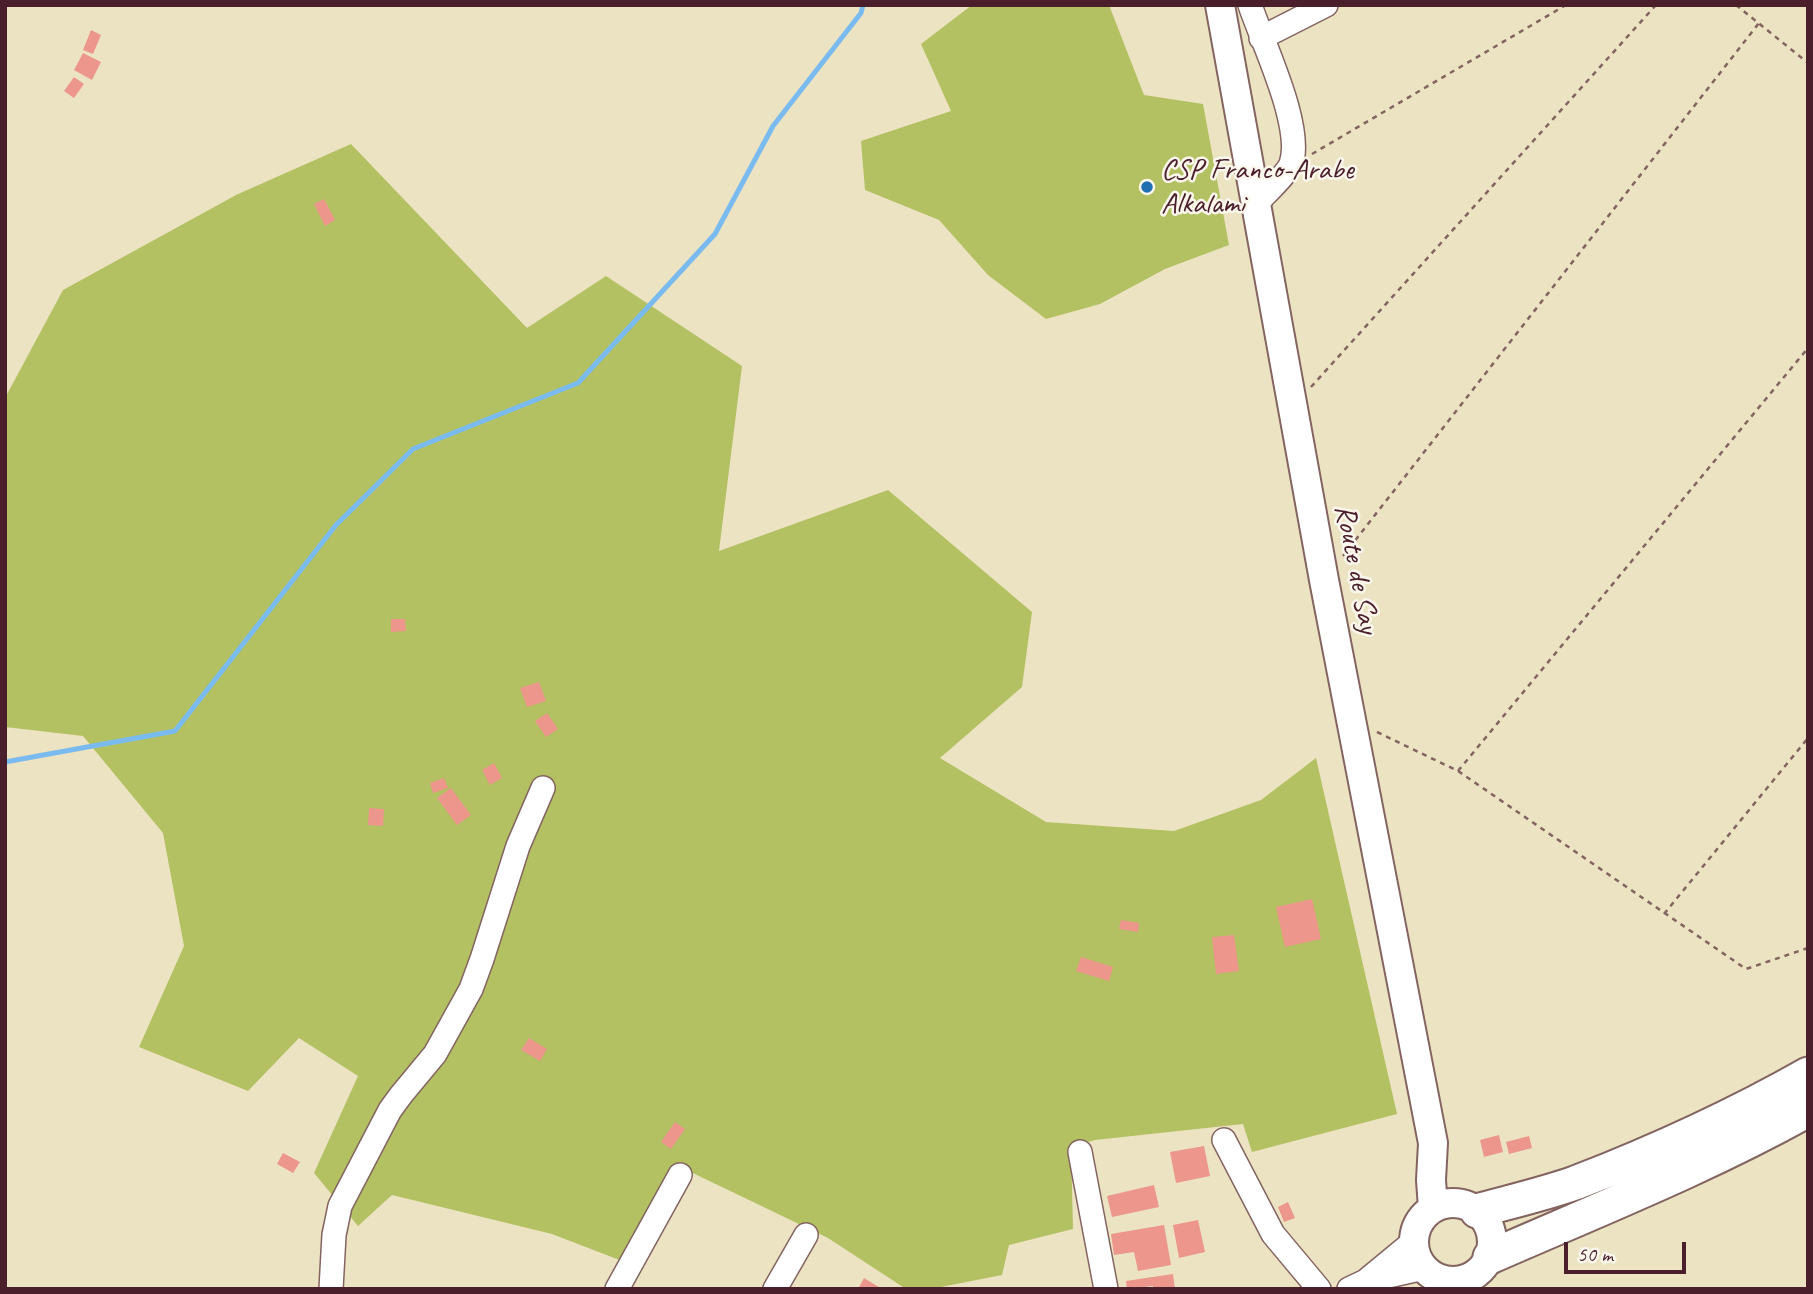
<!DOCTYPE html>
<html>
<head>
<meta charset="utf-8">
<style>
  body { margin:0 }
  #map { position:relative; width:1813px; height:1294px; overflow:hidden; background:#ece3c3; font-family:Caveat,sans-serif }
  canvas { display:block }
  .frame { position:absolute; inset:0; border:7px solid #4a1f2b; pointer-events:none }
  .scale { position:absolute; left:1564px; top:1242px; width:122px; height:32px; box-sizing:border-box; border:4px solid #4a1f2b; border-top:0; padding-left:9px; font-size:21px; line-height:24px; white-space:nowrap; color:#4a1f2b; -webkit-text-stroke:5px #fbf7ec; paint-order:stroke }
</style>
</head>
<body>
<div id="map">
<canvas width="1813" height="1294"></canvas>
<div class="frame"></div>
<div class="scale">50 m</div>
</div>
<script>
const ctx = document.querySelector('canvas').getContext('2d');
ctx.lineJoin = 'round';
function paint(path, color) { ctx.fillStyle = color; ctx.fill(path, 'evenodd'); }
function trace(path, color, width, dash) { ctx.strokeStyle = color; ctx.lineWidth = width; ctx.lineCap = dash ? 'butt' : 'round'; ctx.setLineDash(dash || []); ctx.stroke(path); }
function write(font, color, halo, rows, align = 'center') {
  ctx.font = font + ' Caveat,sans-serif'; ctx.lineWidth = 5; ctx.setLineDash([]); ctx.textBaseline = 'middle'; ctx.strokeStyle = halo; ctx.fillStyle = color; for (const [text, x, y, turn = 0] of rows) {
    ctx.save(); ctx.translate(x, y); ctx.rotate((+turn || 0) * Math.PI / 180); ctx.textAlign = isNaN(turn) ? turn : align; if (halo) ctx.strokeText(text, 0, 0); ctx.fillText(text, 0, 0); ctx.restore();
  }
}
paint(new Path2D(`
  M972 5H1109L1144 95 1203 104 1229 245 1165 269 1100 304 1046 319 988 275 939 220 865 190 861 141 951 111 921 44Z
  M351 144 527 328 606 276 742 366 719 551 888 490 1032 612 1022 687 940 758 1046 822 1174 831 1261 800 1316 758 1397 1114 1252 1152 1243 1124 1095 1140 1071 1147 1073 1229 1009 1245 1002 1275 931 1289H906L828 1238 674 1164 622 1261 552 1234 392 1195 358 1226 314 1173 358 1076 299 1038 248 1091 139 1047 184 946 163 833 83 736 5 727V398L63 290 236 195Z`), '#b4c162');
trace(new Path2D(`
  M5 762 175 731 336 525 413 449 578 383 715 234 773 126 861 13 863 5`), '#7abbef', 5);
paint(new Path2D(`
  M91 30 101 35 93 54 83 50Z
  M83 53 101 62 92 80 74 70Z
  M74 77 84 84 74 98 64 91Z
  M324 199 335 220 325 226 314 204Z
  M391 619H405L406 631 391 632Z
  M539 682 546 701 527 707 520 688Z
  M547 713 558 729 546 737 535 721Z
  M494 763 502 778 490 785 482 770Z
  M444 778 448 788 433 793 430 783Z
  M451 788 471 815 457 825 437 798Z
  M369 808 384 809 383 826 368 825Z
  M1312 899 1321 939 1285 947 1276 907Z
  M1121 920 1139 923 1138 932 1119 929Z
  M1234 935 1239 971 1216 974 1212 937Z
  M1081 957 1113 967 1109 981 1076 971Z
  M529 1038 547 1049 540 1061 521 1050Z
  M675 1122 685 1129 671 1149 661 1142Z
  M1499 1135 1503 1152 1484 1157 1480 1140Z
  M1529 1136 1532 1148 1509 1154 1506 1142Z
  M1204 1146 1210 1176 1176 1183 1170 1152Z
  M283 1153 300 1162 293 1173 277 1164Z
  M1154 1185 1159 1207 1112 1217 1107 1196Z
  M1288 1202 1295 1218 1284 1222 1278 1207Z
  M1198 1220 1205 1252 1179 1258 1173 1225Z
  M1164 1225 1171 1265 1138 1271 1134 1252 1114 1255 1111 1234Z
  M1173 1274 1175 1289H1153V1286L1127 1289 1126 1281Z
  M864 1278 882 1289H858Z`), '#ec968c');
const minor = new Path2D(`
  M1250 5C1263 44 1304 127 1291 164 1287 174 1263 196 1255 205
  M1261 38 1326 5
  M1224 1140 1273 1234 1319 1289
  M1080 1152 1106 1289
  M1368 1279 1414 1241
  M331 1289 334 1235 340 1206 390 1110 401 1095 435 1054 471 989 482 959 518 846 543 788
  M617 1289 680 1175
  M775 1289 806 1235
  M1349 1289 1366 1281 1424 1268`);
const major = new Path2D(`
  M1220 5 1324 580 1433 1143 1431 1180 1433 1208
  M1414 1242a39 39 0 1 1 78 0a39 39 0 1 1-78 0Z`);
const highway = new Path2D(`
  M1477 1211C1509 1202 1544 1194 1575 1183 1655 1152 1734 1116 1808 1074
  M1490 1257C1597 1210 1706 1167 1808 1110`);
trace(minor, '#836460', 26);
trace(major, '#836460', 32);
trace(highway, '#836460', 37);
trace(new Path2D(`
  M1736 5 1808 63
  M1312 154 1566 5
  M1311 387 1656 5
  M1343 556 1759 23
  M1377 732 1458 771 1746 969 1808 948
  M1458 771 1808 348
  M1664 914 1808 738`), '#836460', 2.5, [5, 5]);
trace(minor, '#fff', 23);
trace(major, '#fff', 28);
trace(highway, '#fff', 33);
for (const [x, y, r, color] of [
  [1147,187,7,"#1f6fb2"]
]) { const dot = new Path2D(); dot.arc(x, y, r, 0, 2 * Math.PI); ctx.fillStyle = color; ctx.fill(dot); trace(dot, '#fbf7ec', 2.5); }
write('30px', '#4a1f2b', '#fbf7ec', [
  ["CSP Franco-Arabe",1161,170],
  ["Alkalami",1161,204]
], 'left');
write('30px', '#4a1f2b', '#fbf7ec', [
  ["Route de Say",1356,569,79]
]);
</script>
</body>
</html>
